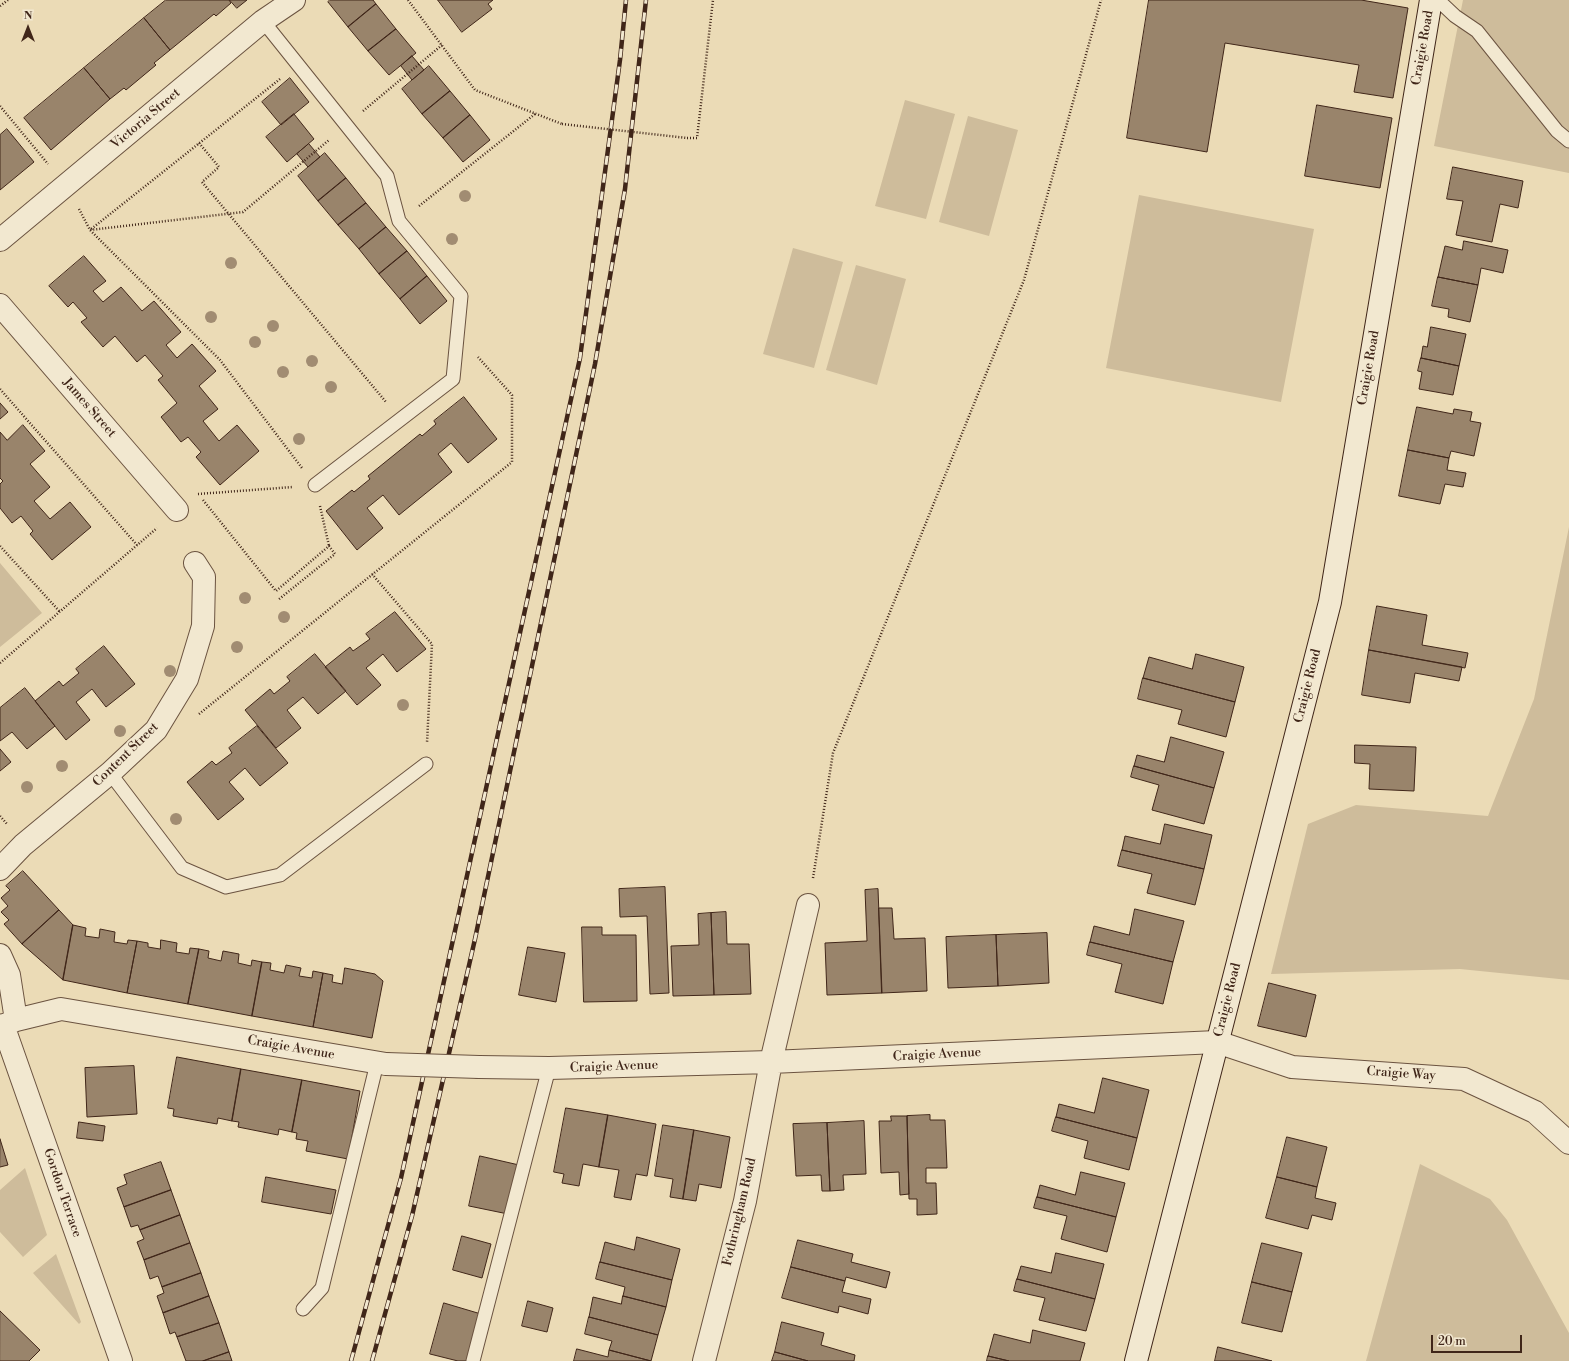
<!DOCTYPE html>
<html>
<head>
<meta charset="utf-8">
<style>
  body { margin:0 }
  #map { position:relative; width:1569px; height:1361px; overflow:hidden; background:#ebdbb6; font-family:"Libre Bodoni",serif }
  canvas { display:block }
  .north { position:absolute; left:8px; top:8px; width:40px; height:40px; -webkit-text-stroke:3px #f2e8d0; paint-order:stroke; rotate:0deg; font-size:11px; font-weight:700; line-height:16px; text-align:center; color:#402619 }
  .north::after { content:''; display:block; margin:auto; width:14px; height:18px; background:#402619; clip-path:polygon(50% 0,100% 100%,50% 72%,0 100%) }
  .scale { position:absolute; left:1431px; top:1335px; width:91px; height:18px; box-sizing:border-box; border:2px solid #402619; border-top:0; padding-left:5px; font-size:12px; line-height:14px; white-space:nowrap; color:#402619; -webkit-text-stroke:3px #f2e8d0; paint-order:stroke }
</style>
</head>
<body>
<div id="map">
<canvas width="1569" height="1361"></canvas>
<div class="north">N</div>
<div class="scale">20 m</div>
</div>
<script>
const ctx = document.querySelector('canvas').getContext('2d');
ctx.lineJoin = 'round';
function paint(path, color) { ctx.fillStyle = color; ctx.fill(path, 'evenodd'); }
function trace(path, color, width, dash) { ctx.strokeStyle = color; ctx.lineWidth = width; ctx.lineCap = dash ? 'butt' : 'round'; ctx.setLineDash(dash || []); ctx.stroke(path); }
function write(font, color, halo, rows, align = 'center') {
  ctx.font = font + ' "Libre Bodoni",serif'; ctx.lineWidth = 4; ctx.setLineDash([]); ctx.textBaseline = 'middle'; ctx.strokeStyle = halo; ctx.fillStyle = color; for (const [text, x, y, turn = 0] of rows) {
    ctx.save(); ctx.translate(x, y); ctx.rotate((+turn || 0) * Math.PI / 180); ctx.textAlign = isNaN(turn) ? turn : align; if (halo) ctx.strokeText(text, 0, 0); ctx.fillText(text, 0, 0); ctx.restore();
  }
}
paint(new Path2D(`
  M1463 0H1569V173L1434 146Z
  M905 100 955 114 926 219 875 206Z
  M968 116 1018 130 989 236 939 222Z
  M1139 195 1314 229 1281 402 1106 368Z
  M793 248 843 262 814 368 763 354Z
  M856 265 906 279 877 385 826 370Z
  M1569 527V980L1460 969 1271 974 1308 824 1356 805 1488 816 1534 699Z
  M0 563 42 613 0 647Z
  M1420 1164 1490 1199 1507 1220 1569 1333V1361H1366Z
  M25 1168 47 1235 23 1257 0 1232V1190Z
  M56 1254 81 1322 79 1324 33 1273Z`), '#cebc9b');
const building = new Path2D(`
  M166 0H229L231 3 216 16 214 14 170 50 144 18Z
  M230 0H247L237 8Z
  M330 0H373L376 4 348 27 328 2Z
  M438 0H493L488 4 492 9 462 32Z
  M1149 0H1361L1408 8 1393 98 1354 92 1359 65 1225 43 1207 152 1127 138Z
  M376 4 396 29 368 51 348 27Z
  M144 18 170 50 154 63 156 65 126 90 124 88 110 99 84 68Z
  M396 29 416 53 389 75 368 51Z
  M412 56 424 70 412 80 401 66Z
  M429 66 450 91 422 114 402 89Z
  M84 68 110 99 51 150 24 118Z
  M290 78 309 102 281 125 262 102Z
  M450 91 470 115 443 138 422 114Z
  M1317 105 1392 118 1380 188 1305 176Z
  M294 114 314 139 287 162 266 137Z
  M470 115 490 140 463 162 443 138Z
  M7 129 34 162 0 190V135Z
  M309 144 320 157 308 167 297 154Z
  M325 153 346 178 318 201 298 176Z
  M1453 167 1523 181 1518 208 1500 204 1492 242 1456 235 1463 201 1447 199Z
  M346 178 366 203 338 225 318 201Z
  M366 203 386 227 359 249 338 225Z
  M386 227 407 251 379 274 359 249Z
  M1464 241 1508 250 1503 273 1481 268 1478 285 1438 277 1445 246 1462 250Z
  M407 251 427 276 400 299 379 274Z
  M84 256 106 281 93 291 103 302 121 287 142 311 154 301 181 332 166 345 177 358 192 344 216 371 199 386 218 409 203 421 219 441 237 425 259 451 220 485 196 457 201 452 188 437 181 442 161 417 177 403 158 380 163 376 145 355 137 362 115 336 103 347 81 322 87 318 73 302 68 307 49 286Z
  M427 276 447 301 420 324 400 299Z
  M1438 277 1478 285 1470 322 1448 317 1449 309 1432 306Z
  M1431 327 1466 334 1459 366 1421 358 1423 346 1427 347Z
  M1421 358 1459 366 1453 395 1419 389 1422 372 1418 371Z
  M464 397 497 439 468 463 451 443 438 454 452 472 399 515 383 495 367 508 383 528 357 550 326 511 352 490 354 492 370 479 368 476 420 434 422 436 436 424 434 421Z
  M0 403 8 412 0 419Z
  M1417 407 1453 414 1454 409 1472 412 1470 421 1481 423 1474 456 1451 451 1449 458 1408 450Z
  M23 425 45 451 30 464 50 487 34 501 50 519 70 502 91 527 52 560 30 534 33 531 21 516 12 523 0 508V484L3 481 0 478V432L7 440Z
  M1408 450 1449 458 1447 470 1466 473 1463 487 1445 484 1440 504 1399 496Z
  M1377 606 1427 615 1422 645 1468 653 1465 668 1369 650Z
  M395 612 426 649 397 672 383 654 366 668 381 685 357 705 325 667 350 647 353 651 370 639 366 634Z
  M104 646 135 684 106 707 92 689 76 702 90 720 66 740 35 701 59 681 63 686 79 673 76 669Z
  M1369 650 1462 667 1459 681 1415 673 1410 703 1362 695Z
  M315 654 346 691 318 714 303 697 287 710 301 728 276 748 245 710 270 689 274 694 290 681 287 677Z
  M1196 654 1244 667 1235 702 1143 678 1149 657 1192 669Z
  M1143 678 1235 702 1226 737 1178 724 1182 710 1138 699Z
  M25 688 55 726 27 749 12 732 0 741V708Z
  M257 726 288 763 260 786 245 768 229 782 244 799 218 820 187 782 212 761 216 765 232 753 229 748Z
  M1171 737 1224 752 1214 788 1134 766 1137 755 1164 762Z
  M1355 745 1416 747 1414 791 1369 789 1370 764 1355 763Z
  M0 749 11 762 0 771Z
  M1134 766 1214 788 1204 824 1152 810 1159 785 1131 777Z
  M1165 824 1212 835 1204 869 1122 850 1125 836 1160 844Z
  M1122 850 1204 869 1195 905 1147 893 1152 874 1118 866Z
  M23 871 59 910 22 944 4 924 9 920 1 912 8 906 1 898 10 890 6 886Z
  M665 887 669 993 650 994 647 916 620 917 619 889Z
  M878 889 882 993 827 995 825 943 867 941 865 890Z
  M879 908H892L894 939 925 938 927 991 882 993Z
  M1135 909 1184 921 1173 962 1090 942 1094 926 1129 935Z
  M59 910 73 925 63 980 22 944Z
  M726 912 727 944H749L751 994 714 995 711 913Z
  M711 913 714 995 673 996 671 946 699 945 698 914Z
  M73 925 86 928 85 936 99 938 100 929 115 932 114 942 127 944 128 940 137 941 127 993 63 980Z
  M582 927H602V935H636L637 1001 584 1002Z
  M1047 933 1049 983 998 986 996 935Z
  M996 935 998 986 948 988 946 937Z
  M161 940 177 943 176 952 189 954 190 948 199 949 188 1004 127 993 137 941 148 943V947L160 949Z
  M1090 942 1173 962 1163 1004 1115 992 1122 964 1087 955Z
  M528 947 565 953 556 1002 519 995Z
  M199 949 209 951 208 958 221 961 223 951 239 954 238 963 251 966 252 960 262 962 252 1016 188 1004Z
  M262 962 271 963 270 970 284 973 286 965 301 968 299 976 312 978 313 971 323 973 313 1027 252 1016Z
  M345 968 375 974 383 981 372 1038 313 1027 323 973 333 975 332 982 342 984Z
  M1269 983 1316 995 1306 1037 1258 1026Z
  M177 1057 241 1069 232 1121 218 1118 217 1124 173 1116 174 1109 168 1108Z
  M134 1066 137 1114 87 1117 85 1068Z
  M241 1069 302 1080 292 1132 279 1129 278 1135 238 1127 239 1122 232 1121Z
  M1103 1078 1149 1090 1137 1138 1056 1117 1059 1104 1094 1113Z
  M302 1080 360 1091 348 1159 306 1151 308 1141 296 1139 297 1133 292 1132Z
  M566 1108 608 1115 599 1167 583 1164 579 1186 562 1183 564 1174 554 1172Z
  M608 1115 656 1124 647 1176 636 1174 631 1200 614 1197 619 1170 599 1167Z
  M930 1115V1120H945L947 1168H926V1183H936L937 1214 917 1215V1199H909L907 1116Z
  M891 1116H907L909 1194 900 1195 899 1172 881 1173 879 1121H891Z
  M1056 1117 1137 1138 1129 1170 1084 1158 1088 1141 1052 1131Z
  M864 1121 866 1174 843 1175 844 1190 830 1191 827 1123Z
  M79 1122 105 1126 103 1141 77 1138Z
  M827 1123 830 1191H822L821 1175 796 1176 793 1124Z
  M663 1125 694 1130 683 1199 670 1197 673 1179 655 1176Z
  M694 1130 730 1137 721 1188 699 1184 696 1201 683 1199Z
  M1287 1137 1327 1147 1317 1187 1277 1177Z
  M0 1139 8 1165 0 1167Z
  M480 1156 519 1165 508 1214 469 1206Z
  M161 1162 171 1190 124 1207 117 1188 127 1184 124 1175Z
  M1081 1172 1125 1183 1116 1217 1037 1197 1040 1185 1075 1195Z
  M266 1177 336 1190 331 1214 262 1202Z
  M1277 1177 1317 1187 1315 1198 1336 1203 1332 1220 1312 1215 1308 1229 1266 1218Z
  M171 1190 180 1215 140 1230 138 1225 131 1227 124 1207Z
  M1037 1197 1116 1217 1107 1252 1061 1239 1067 1216 1034 1208Z
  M180 1215 190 1243 144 1260 137 1242 144 1239 140 1230Z
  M462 1236 491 1244 482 1278 453 1270Z
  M637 1237 680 1249 672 1280 600 1262 605 1242 634 1250Z
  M798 1240 853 1254 851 1262 890 1272 886 1288 846 1277 845 1281 791 1267Z
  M190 1243 201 1273 162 1287 158 1276 150 1279 144 1260Z
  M1262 1243 1302 1253 1292 1292 1252 1282Z
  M1056 1253 1104 1264 1095 1299 1017 1279 1021 1266 1051 1273Z
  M600 1262 672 1280 666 1307 623 1296 625 1287 596 1279Z
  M791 1267 845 1281 842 1292 871 1299 868 1314 839 1306 838 1313 782 1298Z
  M201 1273 209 1296 163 1313 157 1296 164 1293 162 1287Z
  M1017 1279 1095 1299 1086 1331 1039 1320 1045 1298 1014 1291Z
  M1252 1282 1292 1292 1282 1332 1242 1323Z
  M209 1296 219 1323 177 1337 175 1332 170 1334 163 1313Z
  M623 1296 666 1307 658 1335 589 1317 593 1297 621 1304Z
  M528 1301 553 1308 547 1332 522 1326Z
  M444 1303 481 1314 468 1361H458L430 1354Z
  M0 1311 40 1350 29 1361H0Z
  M589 1317 658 1335 651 1361 609 1350 612 1341 585 1334Z
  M782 1322 824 1333 821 1345 855 1355 854 1361H808L775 1352Z
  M219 1323 229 1352 203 1361H186L177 1337Z
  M1033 1330 1085 1343 1080 1361H1009L988 1356 994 1334 1030 1343Z
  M1218 1347 1272 1361H1215Z
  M577 1349 608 1357 609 1350 651 1361H574Z
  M229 1352 232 1361H203Z
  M775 1352 808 1361H772Z
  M988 1356 1009 1361H987Z`);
paint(building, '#99846b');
trace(building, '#402619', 1);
const service = new Path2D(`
  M1438 0 1455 16 1477 31 1557 131 1569 141
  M263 21 387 176 399 221 461 296 453 379 315 485
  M110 773 182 868 226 887 280 875 426 764
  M303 1309 322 1288 377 1063
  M473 1361 549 1068`);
const minor = new Path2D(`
  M0 240 263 21 294 0
  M0 305 177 510
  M0 869 23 845 110 773 156 730 187 679 203 626 204 577 195 563
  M0 955 9 975 16 1020
  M3 1025 121 1361
  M0 1027 16 1020 61 1009 386 1064
  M479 1067 549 1068 771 1062 1217 1042
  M704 1361 745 1201 771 1062 808 905`);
const tertiary = new Path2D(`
  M1217 1042 1292 1067 1464 1079 1535 1112 1569 1143`);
const secondary = new Path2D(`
  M1136 1361 1330 602 1431 0`);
trace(service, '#6b5340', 15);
trace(minor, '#6b5340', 24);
trace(tertiary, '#6b5340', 24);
trace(secondary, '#402619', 24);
trace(new Path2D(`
  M408 0 475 90 562 124
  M0 6 8 0
  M280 79 90 230 243 212 329 140
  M0 106 48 164
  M363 111 442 45
  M687 138H697L713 0
  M199 143 219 167 202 182 386 402
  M419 206 535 114
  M79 209 90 230 220 360 302 468
  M0 389 137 545
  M198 494 293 487
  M203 500 276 591 329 546 335 554 278 600
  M320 506 329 546
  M0 546 60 612
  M372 574 432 644 427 743
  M0 663 157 528
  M199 714 512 462V395L478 357
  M0 816 7 824
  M813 878 833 753 1024 280 1101 0`), '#402619', 2.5, [1, 2]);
trace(service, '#f2e8d0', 13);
trace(minor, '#f2e8d0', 22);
trace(tertiary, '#f2e8d0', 22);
trace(secondary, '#f2e8d0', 22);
const rail = new Path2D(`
  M351 1361 401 1178 580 358 620 60 626 0
  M372 1361 412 1216 475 939 595 364 625 189 646 0`);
trace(rail, '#402619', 4.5);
trace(rail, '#f2e8d0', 3, [9]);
const minorBridge = new Path2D(`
  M386 1064 479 1067`);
trace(minorBridge, '#6b5340', 24, []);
trace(new Path2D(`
  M562 124 687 138`), '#402619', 2.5, [1, 2]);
trace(minorBridge, '#f2e8d0', 22);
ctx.fillStyle = '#a18c72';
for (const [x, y] of [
  [465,196],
  [452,239],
  [231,263],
  [211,317],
  [273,326],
  [255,342],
  [312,361],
  [283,372],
  [331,387],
  [299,439],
  [245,598],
  [284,617],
  [237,647],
  [170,671],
  [403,705],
  [120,731],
  [62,766],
  [27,787],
  [176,819]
]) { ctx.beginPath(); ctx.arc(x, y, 6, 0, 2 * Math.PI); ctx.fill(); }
write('13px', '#402619', '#f2e8d0', [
  ["Craigie Road",1423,48,-80],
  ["Victoria Street",146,119,-40],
  ["Craigie Road",1369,368,-80],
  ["James Street",89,408,49],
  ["Craigie Road",1308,686,-76],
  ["Content Street",126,755,-44],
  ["Craigie Road",1228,1000,-76],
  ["Craigie Avenue",291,1048,10],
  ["Craigie Avenue",937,1055,-3],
  ["Craigie Avenue",614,1067,-2],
  ["Craigie Way",1401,1074,4],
  ["Gordon Terrace",62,1193,71],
  ["Fothringham Road",740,1212,-77]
]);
</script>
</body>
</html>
